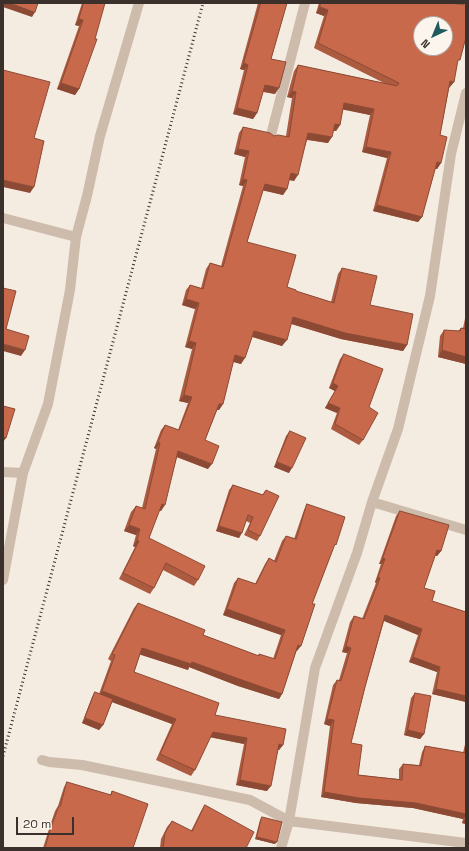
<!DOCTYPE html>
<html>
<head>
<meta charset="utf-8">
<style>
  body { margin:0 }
  #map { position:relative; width:469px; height:851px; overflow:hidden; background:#f4ebe1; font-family:"Space Grotesk",sans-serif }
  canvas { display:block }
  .frame { position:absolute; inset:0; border:4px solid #3b302b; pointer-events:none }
  .north { position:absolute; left:413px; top:16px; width:40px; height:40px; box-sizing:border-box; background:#fbf5ee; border:1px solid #aea6a0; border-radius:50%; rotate:224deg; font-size:11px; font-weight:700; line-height:16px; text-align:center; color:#3b302b }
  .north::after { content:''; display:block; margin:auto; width:14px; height:18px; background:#1f5a5e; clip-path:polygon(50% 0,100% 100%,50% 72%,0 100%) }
  .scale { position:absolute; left:16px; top:817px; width:58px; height:18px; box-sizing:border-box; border:2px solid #3b302b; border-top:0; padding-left:5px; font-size:12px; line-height:14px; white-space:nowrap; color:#3b302b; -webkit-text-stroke:3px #fbf5ee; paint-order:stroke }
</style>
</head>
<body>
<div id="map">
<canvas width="469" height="851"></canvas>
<div class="frame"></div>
<div class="north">N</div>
<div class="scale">20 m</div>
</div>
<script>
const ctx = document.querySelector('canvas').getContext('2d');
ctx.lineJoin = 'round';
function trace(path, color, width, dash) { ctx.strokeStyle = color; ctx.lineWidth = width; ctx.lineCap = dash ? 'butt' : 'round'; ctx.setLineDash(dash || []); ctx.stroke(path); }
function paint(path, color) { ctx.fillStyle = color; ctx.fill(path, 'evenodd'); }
trace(new Path2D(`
  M271 135 305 3
  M3 218 76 237
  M3 472 23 473
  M372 502 466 530
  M3 580 23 473 48 404 70 290 76 237 87 196 100 136 139 3
  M42 760 49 762 82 765 250 800 289 821 466 843
  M281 848 289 821 315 668 357 553 372 502 398 429 430 296 451 154 466 93`), '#cdbbac', 10);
trace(new Path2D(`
  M3 756 203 3`), '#3b302b', 3, [1, 3]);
paint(new Path2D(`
  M82 3H105L79 89 75 95 57 89 79 26 75 25Z
  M258 3H287L271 59 275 94 263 92 257 113 253 119 233 114 244 70 240 69Z
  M319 3H450L457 64 454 82 449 88 440 135 441 163 437 169H435L422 217 418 222 373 211 387 158 362 152 370 115 343 109 340 125 336 131 333 130 328 143 307 140 294 181 289 180 287 189 283 195 263 190 247 242 287 287 296 291 331 302 338 274 342 268 370 305 407 345 403 351 341 339 291 324 282 346 252 337 241 364 233 362 223 404 219 410H217L205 440 208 469 177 457 161 511 159 510 149 538 198 580 194 586 163 570 154 588 150 594 119 579 135 547 133 546 136 535 124 531 131 512 136 506 142 508 156 449 154 448 161 430 165 425 178 430 188 403 179 401 192 349 185 347 195 309 182 305 186 290 190 285 201 288 206 269 210 263 221 266 243 186 239 185 245 157 234 154 239 133 243 127 274 136H286L292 98 287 97 294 71 298 65 384 83 314 48 324 16 316 13Z
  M466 314V364L438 357 440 336 444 330 458 331 461 328H463Z
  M344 354 369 407 363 440 359 445 331 429 337 413 325 408 335 391 329 388 340 359Z
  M290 431 289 473 274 467 286 436Z
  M233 485 262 495 266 490 260 536 257 541 244 535 250 523 246 521 239 538 216 531 229 490Z
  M307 504 332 551 312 604 282 694 279 699 238 686 189 667 188 670 140 654 134 672 215 715 283 745 279 750H278L267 791 236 785 244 744 210 737 195 770 191 776 156 760 172 724 112 702 103 725 99 730 82 723 92 697 95 692 99 694 111 661 108 659 134 608 138 603 203 635 258 656 259 654 273 659 281 635 223 615 234 583 238 578 255 584 265 564 269 558 274 561 282 541 286 536 294 539 304 510Z
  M400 511 441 551 437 556 435 555 424 588 432 601 466 612V702L432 694 437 672 409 662 418 635 384 621 365 687 351 743 358 775 399 779V769L403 764 419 765 422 752 425 746 463 753 466 740V824L462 823 463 819 413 808 356 803 321 797 330 726 324 724 333 685 337 680H339L347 653 342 652 350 622 354 616 362 619 376 583 375 582 381 564H379L396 516Z
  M415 693 424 734 420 739 404 735 411 698Z
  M67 782 110 795 112 791 133 848H43L48 832 55 811 58 806 64 787Z
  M205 805 246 848H160L161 839 167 827 172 821 191 831 201 811Z
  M262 817 275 844 255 839 260 820Z`), '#ac5a40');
paint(new Path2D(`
  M3 3H10L35 12 32 17 3 7Z
  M320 7 328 10 324 16 316 13Z
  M79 19 83 20 79 26 75 25Z
  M244 63 248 65 244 70 240 69Z
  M450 81 454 82 449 88Z
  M61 83 79 89 75 95 57 89Z
  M265 85 279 88 275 94 261 91Z
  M292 91 296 92 292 98 287 97Z
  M344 103 374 109 370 115 340 109Z
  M237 108 257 113 253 119 233 114Z
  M335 124 340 125 336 131 330 130Z
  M308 133 332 137 328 143 304 139Z
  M366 147 391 152 387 158 362 152Z
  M238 149 249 151 245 157 234 154Z
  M437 162 441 163 437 169 432 168Z
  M291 173 298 175 294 181 287 179Z
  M243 179 247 180 243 186 239 185Z
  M3 180 34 187 30 193 3 187Z
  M265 184 287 189 283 195 261 190Z
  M377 205 422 217 418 222 373 211Z
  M186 299 199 303 195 309 182 305Z
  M293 317 407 345 403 351 341 339 289 323Z
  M254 331 287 340 282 346 250 336Z
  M189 341 196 343 192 349 185 347Z
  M3 344 25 350 21 356 3 351Z
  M442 350 466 357V364L438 357Z
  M235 355 245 358 241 364 231 361Z
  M333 383 338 386 335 391 329 388Z
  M184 395 192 397 188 403 179 401Z
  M328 403 340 408 337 413 325 408Z
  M219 404H223L219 410 215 409Z
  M3 437 6 438 3 442Z
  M158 442 160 443 156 449 154 448Z
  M178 451 212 464 208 469 174 456Z
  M277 462 292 468 289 473 274 467Z
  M162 504 165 505 161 511 157 510Z
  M129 525 140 529 136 535 124 531Z
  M219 526 242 533 239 538 216 531Z
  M137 540 139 541 135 547 133 546Z
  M437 550 441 551 437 556 434 555Z
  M383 558 385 559 381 564H379Z
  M378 577 380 578 376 583 375 582Z
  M227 609 285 630 281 635 223 615Z
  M385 615 422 629 418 635 382 620Z
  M298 645 301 646 297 651 294 650Z
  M346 646 351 648 347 653 342 652Z
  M142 648 192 662 282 694 279 699 238 686 189 667 188 670 138 654Z
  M413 657 440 667 437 672 409 662Z
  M436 689 466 696V702L432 694Z
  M102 691 176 719 172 724 98 697Z
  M85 718 103 725 99 730 82 723Z
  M327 719 334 720 330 726 324 724Z
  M408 730 424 734 420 739 404 735Z
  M213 732 247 738 244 744 209 737Z
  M279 744 283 745 279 750H275Z
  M240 780 271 786 267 791 236 785Z
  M324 792 416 803 466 814V815L463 819 413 808 356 803 321 797Z
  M466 818V824L462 823Z
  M257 837 277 842 275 844 255 839Z`), '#8c4a34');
const building = new Path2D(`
  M10 3H38L35 12Z
  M84 3H105L95 39H97L79 89 61 83 83 20 79 19Z
  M261 3H287L271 59 286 62 279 88 265 85 257 113 237 108 248 65 244 63Z
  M321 3H450L466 5V37L460 60H458L454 82 450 81 440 135 447 137 441 163 437 162 422 217 377 205 391 152 366 147 374 109 344 103 340 125 335 124 332 137 308 133 298 175 291 173 287 189 265 184 247 242 296 255 287 287 296 290V291L334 303 342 268 377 276 370 305 413 314 407 345 345 333 293 317 287 340 254 331 245 358 235 355 223 404H219L205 440 219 446 212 464 178 451 165 505 162 504 149 538 205 566 198 580 166 563 154 588 123 573 139 541 137 540 140 529 129 525 136 506 145 509 160 443 158 442 165 425 179 430 192 397 184 395 196 343 189 341 199 303 186 299 190 285 203 289 210 263 223 267 247 180 243 179 249 151 238 149 243 127 270 133 274 136 278 135 289 137 296 92 292 91 298 65 397 86 399 83 318 43 328 10 320 7ZM421 24H445V48H421Z
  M3 70 50 82 34 138 44 141 34 187 3 180Z
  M3 288 16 291 6 329 29 336 25 350 3 344Z
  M466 327V357L442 350 444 330 460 331 461 328 466 329Z
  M344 354 383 369 369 407 378 413 363 440 335 424 340 408 328 403 338 386 333 383Z
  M3 406 15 409 6 438 3 437Z
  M290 431 306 438 292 468 277 462Z
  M233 485 263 495 266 490 279 496 260 536 248 530 253 517 248 515 242 533 219 526Z
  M307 504 345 517 336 545 335 544 312 604H315L301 646 298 645 282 694 242 680 192 662 191 664 142 648 134 672 219 703 215 715 286 729 283 745 279 744 271 786 240 780 247 738 213 732 195 770 160 754 176 719 102 691 115 655 112 654 138 603 205 630 203 635 259 656V654L275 659 285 630 227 609 238 578 256 584 269 558 276 562 286 536 296 539Z
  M400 511 449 525 441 551 437 550 424 588 435 591 432 601 466 612V696L436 689 440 667 413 657 422 629 385 615 365 687 351 743 362 745 358 775 402 780 403 764 421 766 425 746 466 753V751V814L416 803 359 798 324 792 334 720 327 719 337 680 341 681 351 648 346 646 354 616 364 619 380 578 378 577 385 559 383 558Z
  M95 692 113 699 103 725 85 718Z
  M415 693 431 696 424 734 408 730Z
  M67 782 111 795 112 791 148 804 133 848H45L51 827 59 806H60Z
  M205 805 254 832 246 848H163L165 833 172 821 192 831Z
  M262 817 282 822 277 842 257 837Z`);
paint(building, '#c8694b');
trace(building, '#8c4a34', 1);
</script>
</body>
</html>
